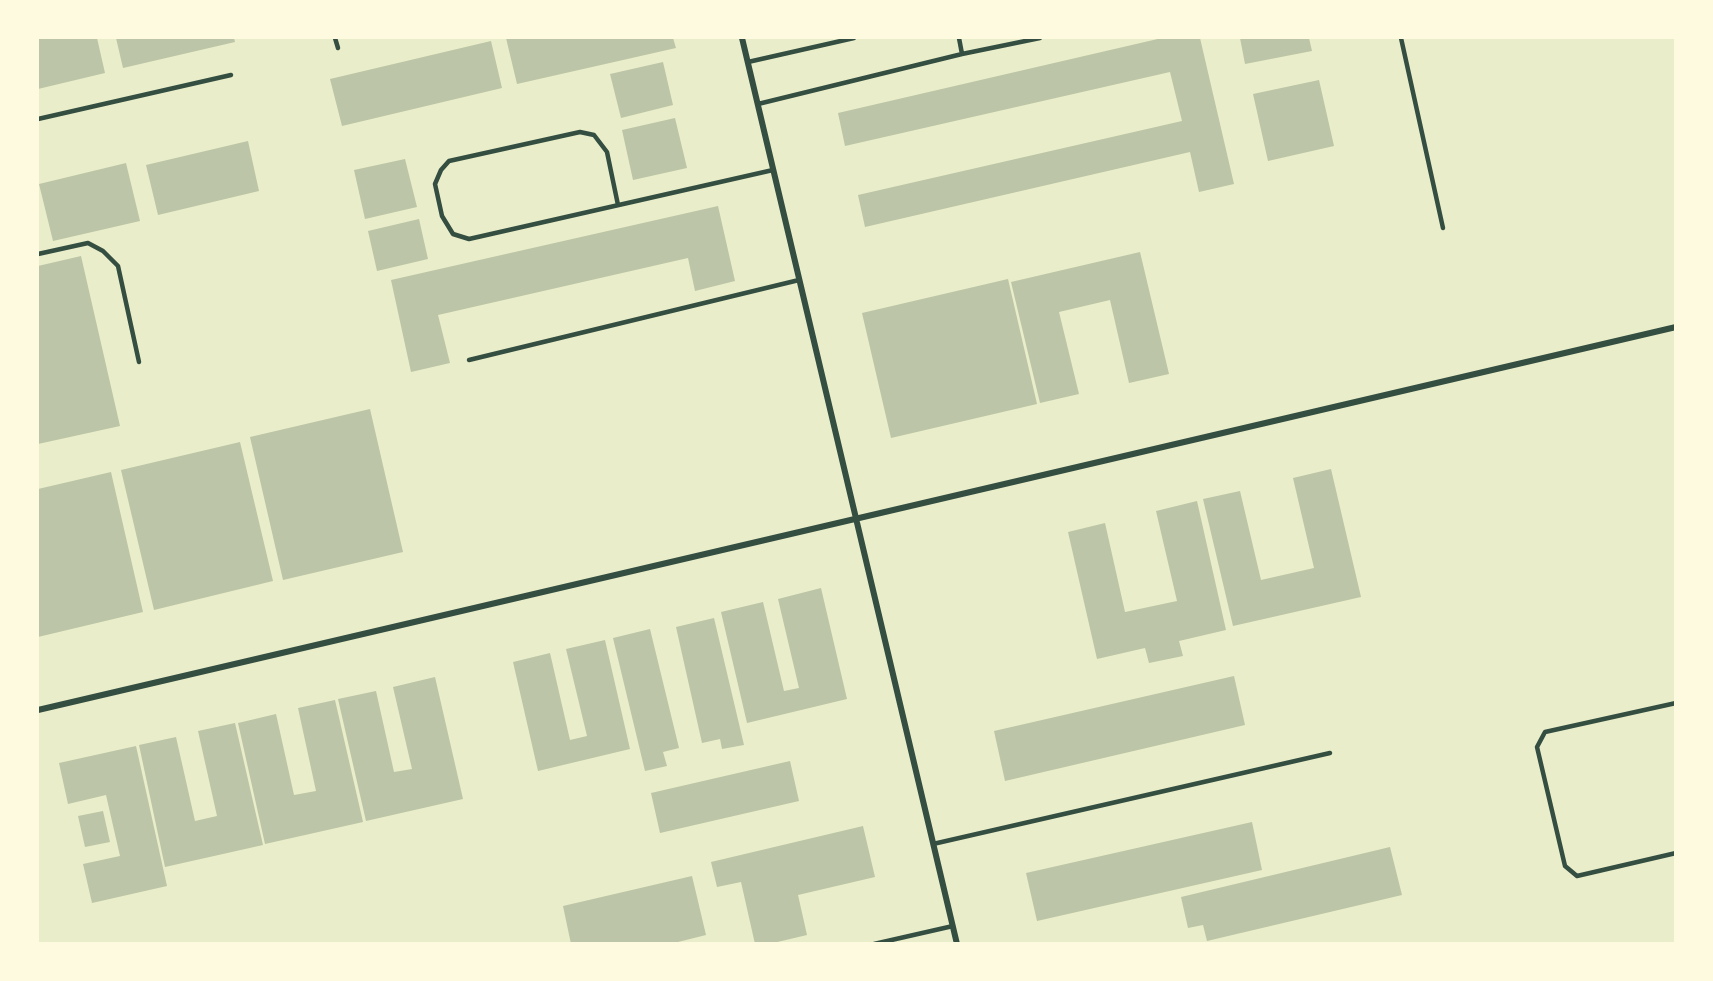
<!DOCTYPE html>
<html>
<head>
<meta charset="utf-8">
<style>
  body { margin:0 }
  #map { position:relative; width:1713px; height:981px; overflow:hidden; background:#e9edc9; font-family:Montserrat,sans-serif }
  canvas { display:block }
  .frame { position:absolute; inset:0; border:39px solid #fefae0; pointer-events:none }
</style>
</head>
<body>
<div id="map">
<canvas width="1713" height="981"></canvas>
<div class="frame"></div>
</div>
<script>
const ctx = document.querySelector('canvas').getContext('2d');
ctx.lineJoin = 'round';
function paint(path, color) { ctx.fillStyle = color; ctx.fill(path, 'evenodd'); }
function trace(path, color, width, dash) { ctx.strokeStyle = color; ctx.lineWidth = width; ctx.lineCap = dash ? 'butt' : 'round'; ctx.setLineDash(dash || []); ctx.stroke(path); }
paint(new Path2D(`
  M38 38H97L105 73 38 89Z
  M116 38H234L235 42 123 68Z
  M506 38H673L676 48 517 84Z
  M1162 38H1200L1234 184 1199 192 1190 152 865 227 858 195 1182 121 1170 72 845 146 838 113Z
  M1240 38H1309L1312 51 1245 64Z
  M491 41 502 88 342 126 330 79Z
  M663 62 673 105 621 118 610 74Z
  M1319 80 1334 146 1268 161 1253 94Z
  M675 118 687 168 633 180 622 130Z
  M248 141 259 191 158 215 146 165Z
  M405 159 417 207 365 219 354 170Z
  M126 163 140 221 53 241 39 184Z
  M718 206 735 281 695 291 688 258 438 315 450 363 411 372 391 280Z
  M419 219 428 259 377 271 368 231Z
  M1140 252 1169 374 1129 383 1110 300 1059 312 1079 394 1040 403 1011 282Z
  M81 256 120 426 38 444V266Z
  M1008 279 1037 404 891 438 862 313Z
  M370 409 403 552 283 580 250 437Z
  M240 442 273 581 154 610 121 470Z
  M1331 469 1361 597 1233 626 1203 499 1240 491 1261 580 1314 568 1293 478Z
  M111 472 143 612 38 637V489Z
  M1197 501 1226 630 1179 641 1183 656 1149 663 1145 648 1097 659 1068 532 1105 523 1125 612 1177 601 1156 511Z
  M821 588 847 699 747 723 721 612 763 602 784 691 799 688 778 599Z
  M714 618 744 745 722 749 720 739 702 743 676 627Z
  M650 629 679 748 663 752 667 766 645 771 613 638Z
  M605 640 630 749 538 771 513 662 550 653 570 740 587 736 566 649Z
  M1234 676 1245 725 1005 781 994 731Z
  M435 677 463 799 366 821 338 699 376 691 394 772 412 769 393 687Z
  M335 700 363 822 265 844 238 723 276 714 294 795 316 791 298 708Z
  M235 723 263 845 165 867 139 745 176 737 195 821 217 816 198 731Z
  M136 746 167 886 92 903 83 864 120 856 106 795 68 804 59 763Z
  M790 761 799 801 660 833 651 793Z
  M103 811 110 842 85 847 78 816Z
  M1252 822 1262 870 1037 921 1026 873Z
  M863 826 875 877 798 895 807 935 769 944H755L741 882 717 887 711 862Z
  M1390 847 1402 895 1207 941 1203 925 1188 928 1181 897Z
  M692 876 706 935 670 944H571L563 906Z`), '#bcc5a7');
trace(new Path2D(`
  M335 38 338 48
  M959 38 962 54
  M1401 38 1443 228
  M748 62 854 38
  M758 104 962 54 1040 38
  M38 119 231 75
  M618 205 607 152 594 135 580 132 449 161 441 170 435 184 442 216 453 234 469 239 773 170
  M38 254 88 243 103 251 118 266 139 362
  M469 360 799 280
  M1676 703 1545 732 1537 747 1565 866 1577 876 1676 853
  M933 844 1330 753
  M874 944 953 926`), '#344e41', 4.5);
trace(new Path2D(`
  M742 38 957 944
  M38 710 1676 327`), '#344e41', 6);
</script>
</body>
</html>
